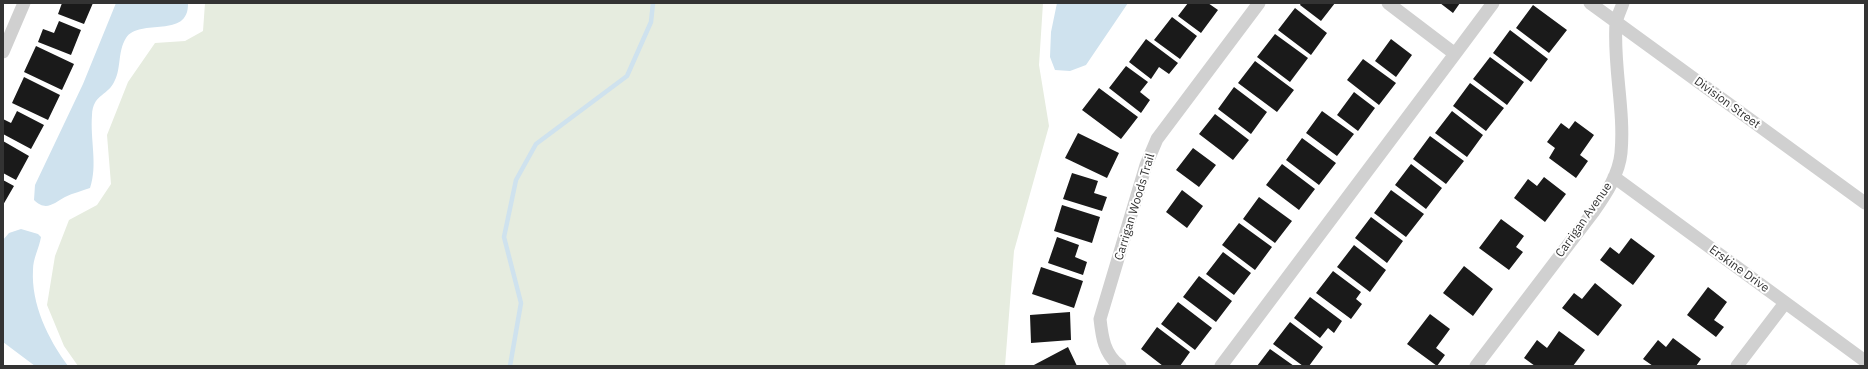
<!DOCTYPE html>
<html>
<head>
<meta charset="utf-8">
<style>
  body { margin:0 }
  #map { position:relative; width:1868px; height:369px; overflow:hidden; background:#fff; font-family:"IBM Plex Sans",sans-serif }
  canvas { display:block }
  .frame { position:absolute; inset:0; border:4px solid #333; pointer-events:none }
</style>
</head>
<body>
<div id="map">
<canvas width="1868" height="369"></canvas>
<div class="frame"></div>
</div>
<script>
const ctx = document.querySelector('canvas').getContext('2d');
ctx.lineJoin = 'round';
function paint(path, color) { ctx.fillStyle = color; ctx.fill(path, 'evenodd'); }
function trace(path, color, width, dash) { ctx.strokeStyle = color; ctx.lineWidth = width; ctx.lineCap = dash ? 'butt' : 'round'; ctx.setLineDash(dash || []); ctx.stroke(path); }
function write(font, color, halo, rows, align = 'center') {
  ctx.font = font + ' "IBM Plex Sans",sans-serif'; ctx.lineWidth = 4; ctx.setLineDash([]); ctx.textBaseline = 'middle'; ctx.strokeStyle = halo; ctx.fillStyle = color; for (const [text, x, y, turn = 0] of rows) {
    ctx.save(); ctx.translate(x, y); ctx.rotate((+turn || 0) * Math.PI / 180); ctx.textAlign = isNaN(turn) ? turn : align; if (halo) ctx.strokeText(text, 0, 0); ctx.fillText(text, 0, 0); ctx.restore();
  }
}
paint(new Path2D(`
  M205 3H1043L1039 65 1049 126 1014 251 1005 366H78L64 346 47 305 55 256 69 220 97 205 111 184 107 135 128 82 155 43 185 41 203 31Z`), '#e6ecdf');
paint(new Path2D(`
  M116 3H188C189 40 140 17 126 38 117 52 122 70 113 84 106 96 93 95 92 115 90 140 98 165 90 188 82 191 73 193 65 197 54 203 46 212 34 200L35 185 83 84Z
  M1057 3H1128L1086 65 1070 71 1055 70 1050 57 1051 32Z
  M21 229 38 234 41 237C39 249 33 258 33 270 31 304 48 339 68 366H35L3 342V240L9 233Z`), '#cfe2ee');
trace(new Path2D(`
  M510 366 521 303 504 237 516 180 536 144 627 76 651 22 653 3`), '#cfe2ee', 4.5);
paint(new Path2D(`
  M62 3H93L84 24 58 14Z
  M1188 3H1208L1218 10 1201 33 1178 16Z
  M1301 3H1335L1321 21 1300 5Z
  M1440 3H1460L1453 13Z
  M1533 5 1567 30 1549 53 1516 28Z
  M1295 8 1327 33 1311 55 1278 30Z
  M1172 17 1197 36 1180 59 1154 40Z
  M59 21 81 30 71 55 38 42 43 29 54 33Z
  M1510 30 1548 59 1531 82 1493 53Z
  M1275 34 1308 58 1290 82 1257 57Z
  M1146 39 1178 63 1169 74 1159 67 1151 79 1129 62Z
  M1391 39 1412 55 1396 77 1375 61Z
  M36 46 74 64 62 90 24 72Z
  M1490 57 1524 82 1507 105 1473 79Z
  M1363 59 1396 83 1379 105 1347 80Z
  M1255 61 1294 90 1277 112 1238 83Z
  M1126 66 1148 82 1140 92 1150 100 1141 113 1109 88Z
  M24 77 60 95 48 120 12 103Z
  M1470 83 1504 108 1486 131 1453 106Z
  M1234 87 1267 112 1251 134 1218 109Z
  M1099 88 1138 117 1121 139 1082 110Z
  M1354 92 1375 108 1358 131 1337 115Z
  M17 111 44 125 31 149 3 134V119L11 123Z
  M1322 111 1354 134 1337 156 1306 133Z
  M1452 111 1483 135 1467 157 1435 133Z
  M1215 114 1249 140 1233 160 1199 134Z
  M1575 121 1594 135 1580 155 1588 161 1576 178 1549 158 1555 148 1547 142 1561 123 1569 129Z
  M1078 133 1119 153 1107 178 1065 158Z
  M1430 136 1464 161 1446 184 1413 159Z
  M1302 138 1336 163 1319 185 1286 160Z
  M3 141 29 156 16 180 3 173Z
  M1193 148 1216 165 1199 187 1176 170Z
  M1282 164 1315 189 1299 210 1266 185Z
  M1411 164 1442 188 1426 209 1395 185Z
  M1072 173 1098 181 1094 193 1107 197 1102 211 1063 199Z
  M1544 177 1566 194 1545 222 1514 198 1528 179 1537 186Z
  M3 180 14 186 3 205Z
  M1182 190 1203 206 1187 228 1166 212Z
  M1391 190 1424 214 1406 237 1374 213Z
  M1259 197 1292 221 1275 243 1243 219Z
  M1062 205 1100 217 1092 243 1054 231Z
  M1371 217 1403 241 1387 263 1355 238Z
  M1501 219 1524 236 1516 247 1523 252 1509 270 1479 248Z
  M1239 223 1272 247 1255 270 1222 245Z
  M1057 237 1079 245 1075 257 1087 262 1083 275 1048 263Z
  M1631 238 1655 256 1633 285 1600 260 1610 247 1619 254Z
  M1354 245 1386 270 1370 292 1337 267Z
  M1223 252 1251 273 1234 295 1206 274Z
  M1464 266 1493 289 1473 316 1443 293Z
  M1041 267 1083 281 1074 308 1032 294Z
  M1333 271 1361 292 1356 299 1362 304 1351 319 1316 293Z
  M1199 276 1232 301 1216 322 1183 297Z
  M1595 283 1622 305 1598 336 1562 308 1574 293 1582 299Z
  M1708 287 1727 302 1714 320 1724 327 1716 337 1687 315Z
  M1310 297 1342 321 1334 333 1328 328 1320 338 1294 318Z
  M1178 302 1212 328 1195 350 1161 324Z
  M1070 312 1071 340 1031 343 1030 315Z
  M1430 314 1450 329 1436 348 1445 355 1437 366 1407 344Z
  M1290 322 1323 347 1309 366H1303L1273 344Z
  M1157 327 1190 352 1180 366H1163L1141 349Z
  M1559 331 1585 350 1573 366H1535L1524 358 1537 340 1547 348Z
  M1673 338 1701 359 1696 366H1653L1643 359 1658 340 1666 347Z
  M1068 347 1077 366H1032Z
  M1270 349 1294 366H1257Z`), '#1a1a1a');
trace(new Path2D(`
  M1590 3 1865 203
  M3 52 24 3
  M1455 54 1493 3
  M1614 177 1865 361
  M1120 366C1104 354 1102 337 1100 319L1146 165 1157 139 1259 3
  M1221 366 1455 54 1388 3
  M1476 366 1594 211C1606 194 1619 174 1621 153 1625 110 1613 66 1616 23 1617 17 1621 9 1623 3
  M1737 366 1785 303`), '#d0d0d0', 13);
write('12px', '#333', '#fff', [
  ["Division Street",1727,103,36],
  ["Carrigan Woods Trail",1135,207,-73],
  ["Carrigan Avenue",1584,220,-55],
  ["Erskine Drive",1739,269,36]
]);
</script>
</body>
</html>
